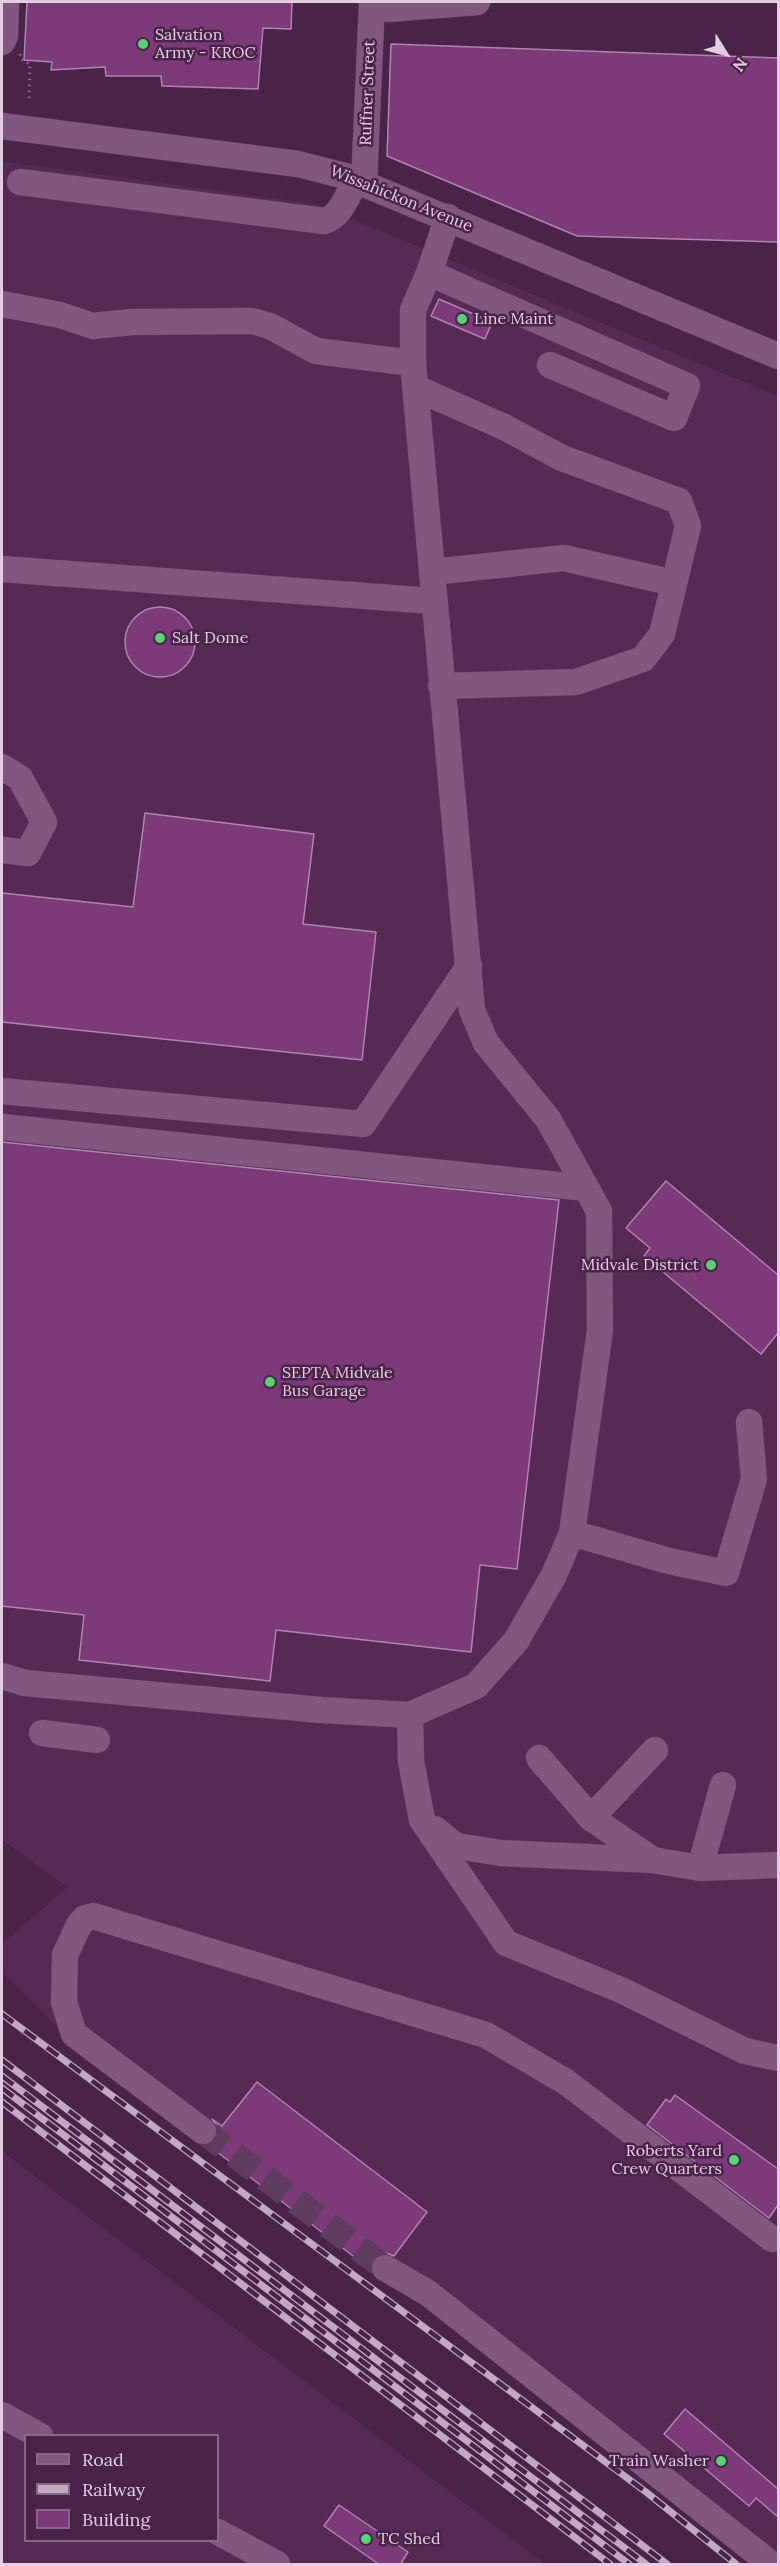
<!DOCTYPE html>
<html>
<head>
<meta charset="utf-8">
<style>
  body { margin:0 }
  #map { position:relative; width:780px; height:2566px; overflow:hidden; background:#492348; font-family:Lora,serif }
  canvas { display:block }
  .frame { position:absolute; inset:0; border:3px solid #e4cce2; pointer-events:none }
  .legend { position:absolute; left:24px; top:2434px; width:195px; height:108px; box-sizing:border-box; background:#492348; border:2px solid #876786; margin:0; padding:8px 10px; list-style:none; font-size:18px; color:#e4cce2 }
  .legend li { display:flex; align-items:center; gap:12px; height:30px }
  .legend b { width:30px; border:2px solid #876786 }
  .north { position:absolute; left:696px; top:24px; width:60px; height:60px; -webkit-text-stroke:4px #492348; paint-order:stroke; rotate:127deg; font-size:16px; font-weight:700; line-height:24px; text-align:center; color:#e4cce2 }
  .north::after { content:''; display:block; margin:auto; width:21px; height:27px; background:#e4cce2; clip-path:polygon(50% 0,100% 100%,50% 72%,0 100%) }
</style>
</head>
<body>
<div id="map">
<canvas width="780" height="2566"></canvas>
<div class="frame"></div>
<ul class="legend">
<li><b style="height:8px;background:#81577f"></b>Road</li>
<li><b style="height:8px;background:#c3a8c1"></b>Railway</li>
<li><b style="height:16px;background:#7c3a7a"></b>Building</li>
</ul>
<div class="north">N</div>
</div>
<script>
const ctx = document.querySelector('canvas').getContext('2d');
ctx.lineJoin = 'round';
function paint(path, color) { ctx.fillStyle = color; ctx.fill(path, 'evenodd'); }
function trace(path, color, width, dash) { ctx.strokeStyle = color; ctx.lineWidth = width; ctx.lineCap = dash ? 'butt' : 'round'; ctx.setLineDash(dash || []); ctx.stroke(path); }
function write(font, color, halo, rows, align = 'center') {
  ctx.font = font + ' Lora,serif'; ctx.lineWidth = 5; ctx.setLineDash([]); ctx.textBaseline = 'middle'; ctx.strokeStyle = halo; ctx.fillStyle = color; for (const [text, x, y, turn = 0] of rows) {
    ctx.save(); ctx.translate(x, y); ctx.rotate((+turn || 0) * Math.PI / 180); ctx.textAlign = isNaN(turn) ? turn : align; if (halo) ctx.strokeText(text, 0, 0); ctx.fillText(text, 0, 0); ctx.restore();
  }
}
paint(new Path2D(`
  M2 161 316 204 778 396V2564L746 2552 61 2031 2 1972V1944L67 1887 2 1840Z
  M2 2151 545 2564H2ZM26 2436H218V2540H26Z`), '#562a55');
const building = new Path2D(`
  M27 2H292L291 29 263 28 258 89 162 86 161 76H106L105 67 51 70 52 62 24 60Z
  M391 44 778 58V242L577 236 387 156Z
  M439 299 492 322 485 339 431 316Z
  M125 642a35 35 0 1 1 70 0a35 35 0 1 1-70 0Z
  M145 813 314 834 303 924 376 932 362 1060 2 1022V893L133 907Z
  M2 1142 559 1200 517 1569 480 1565 471 1652 276 1630 270 1681 79 1660 84 1615 2 1606Z
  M666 1181 778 1275V1333L761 1354 644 1256 650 1248 626 1228Z
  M257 2082 427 2212 394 2256 386 2253 378 2255 372 2261 370 2269 208 2145 215 2140 218 2133 217 2126 212 2119 222 2126Z
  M675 2095 778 2169V2205L769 2218 647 2125 666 2099 670 2102Z
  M685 2409 778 2489V2517L756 2498 749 2506 664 2434Z
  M339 2505 408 2552 400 2565H380L324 2526Z`);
paint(building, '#7c3a7a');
trace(building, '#b184ae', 1.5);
trace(new Path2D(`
  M203 2131 385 2268`), '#603c5f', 26, [26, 13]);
const minor = new Path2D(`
  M372 7 389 9 477 2
  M2 42 5 36 6 2
  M2 126 298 164 345 176 778 356
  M20 182 324 221C341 217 348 194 356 180
  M364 184 372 2
  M448 217 429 273 413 310V363L472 1010 486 1043 548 1119 599 1211 600 1330 572 1533 669 1561 726 1573 754 1479 749 1422
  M429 273 687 386 674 418 550 365
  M2 304 60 315 93 326 131 322 252 321 270 326 316 351 413 363
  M416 388 504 427 562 458 679 501 688 526 662 634 643 659 576 682 441 686
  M2 569 433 601
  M432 572 564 558 674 583
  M2 767 20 778 44 822 28 853 2 850
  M2 1091 363 1124 469 966
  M2 1127 586 1188
  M572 1533 554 1575 516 1641 476 1686 410 1715 411 1761 422 1820 506 1943 621 1990 745 2051 778 2058
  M2 1676 25 1683 321 1710 410 1715
  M42 1733 97 1740
  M539 1758 591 1818 655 1750
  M591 1818 653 1860 700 1868 723 1785
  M435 1829 456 1846 501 1853 653 1860
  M700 1868 778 1865
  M203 2131 74 2034 64 2002 65 1955 79 1925 85 1918 93 1916 486 2035 566 2082 772 2239
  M385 2268 428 2293 771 2564
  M2 2415 40 2436
  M218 2532 277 2564`);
trace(minor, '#614060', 27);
trace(new Path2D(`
  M20 54 21 59 30 64 29 101`), '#8e6e8d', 3, [1.5, 4.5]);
trace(minor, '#81577f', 26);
const rail = new Path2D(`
  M2 2014 646 2492 736 2564
  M2 2060 667 2564
  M2 2076 646 2564
  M2 2088 629 2564
  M2 2102 610 2564`);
trace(rail, '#c3a8c1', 7);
trace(rail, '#492348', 4.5, [14]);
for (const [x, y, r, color] of [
  [143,44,6,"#53d672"],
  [462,319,6,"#53d672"],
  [160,638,6,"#53d672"],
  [711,1265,6,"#53d672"],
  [270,1382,6,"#53d672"],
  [734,2160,6,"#53d672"],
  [721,2461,6,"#53d672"],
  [366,2539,6,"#53d672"]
]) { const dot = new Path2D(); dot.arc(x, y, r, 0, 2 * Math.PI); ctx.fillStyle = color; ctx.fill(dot); trace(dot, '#492348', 2); }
write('16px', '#e4cce2', '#492348', [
  ["Salvation",155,35],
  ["Army - KROC",155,53],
  ["Line Maint",474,319],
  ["Salt Dome",172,638],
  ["Midvale District",699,1265,"right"],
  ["SEPTA Midvale",282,1373],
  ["Bus Garage",282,1391],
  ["Roberts Yard",722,2151,"right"],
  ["Crew Quarters",722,2169,"right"],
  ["Train Washer",709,2461,"right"],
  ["TC Shed",378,2539]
], 'left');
write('16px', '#e4cce2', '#492348', [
  ["Ruffner Street",368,93,-88],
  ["Wissahickon Avenue",401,199,22]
]);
</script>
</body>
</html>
